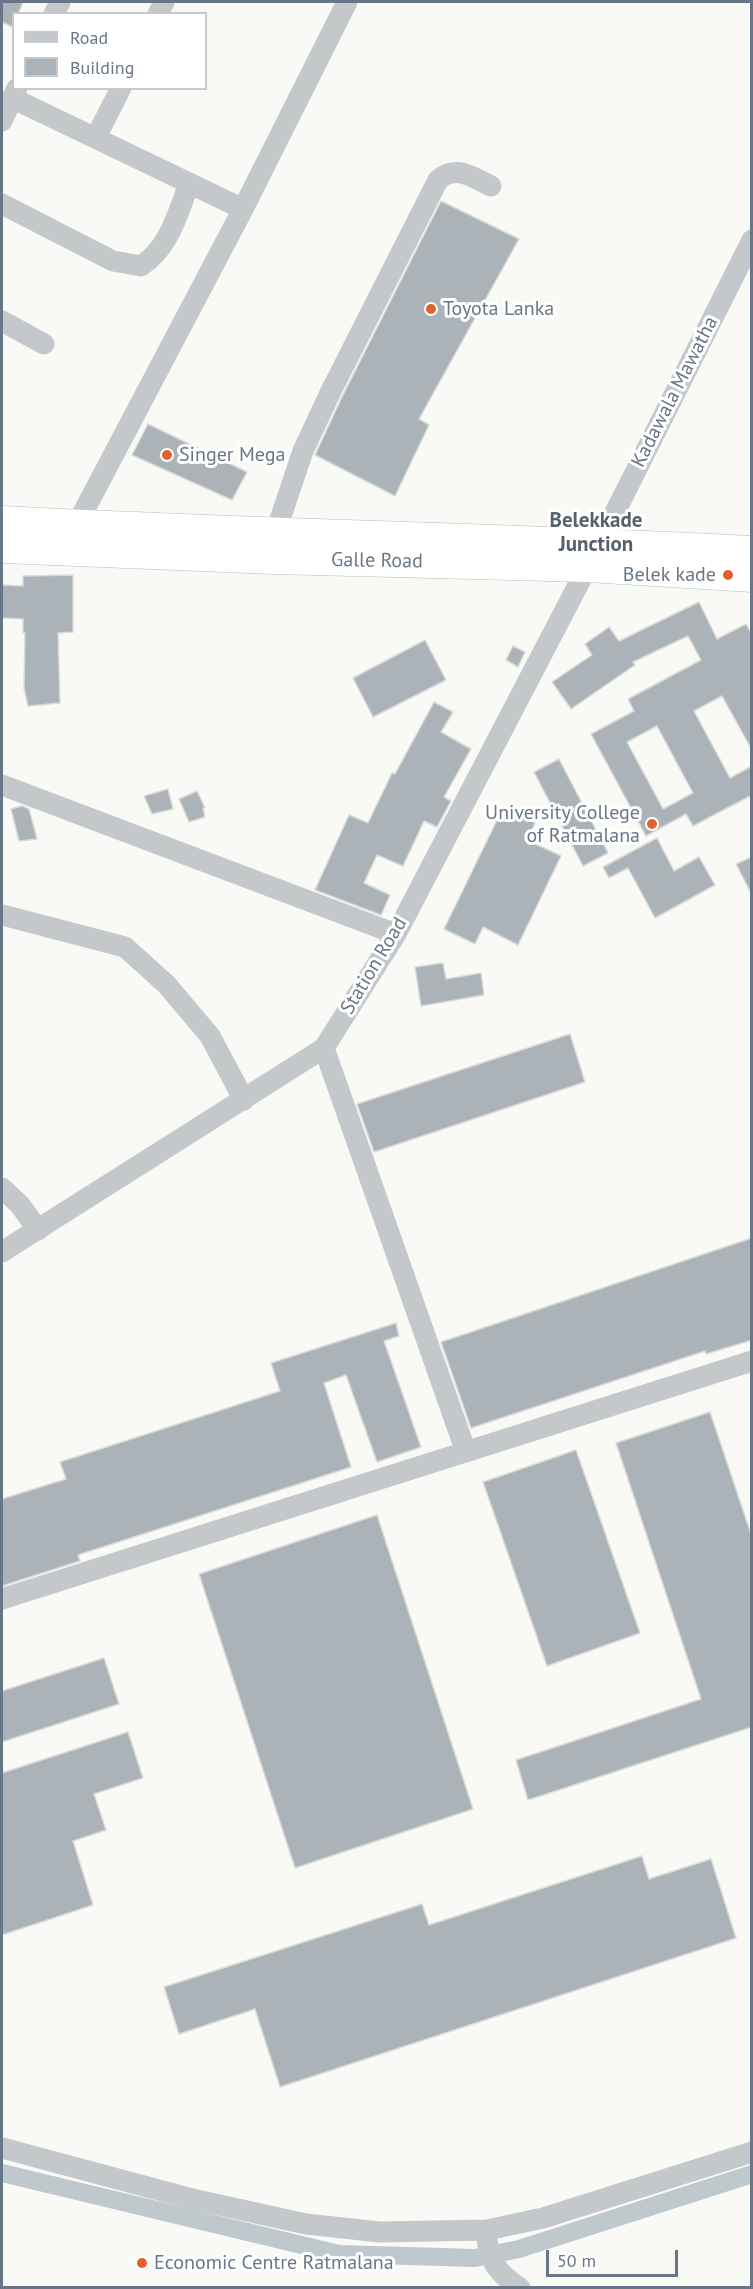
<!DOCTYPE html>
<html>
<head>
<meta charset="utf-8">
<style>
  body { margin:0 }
  #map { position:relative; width:753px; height:2289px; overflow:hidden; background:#f9f9f6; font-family:"PT Sans",sans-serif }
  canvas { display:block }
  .frame { position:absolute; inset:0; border:3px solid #687787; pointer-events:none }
  .legend { position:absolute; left:12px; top:12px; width:195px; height:78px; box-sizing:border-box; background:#fff; border:2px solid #c3c9cf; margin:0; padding:8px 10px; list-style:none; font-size:18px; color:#687787 }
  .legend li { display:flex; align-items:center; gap:12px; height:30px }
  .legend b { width:30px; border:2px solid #c3c9cf }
  .scale { position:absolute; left:546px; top:2250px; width:132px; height:27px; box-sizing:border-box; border:3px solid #687787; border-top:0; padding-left:8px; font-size:18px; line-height:21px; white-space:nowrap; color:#687787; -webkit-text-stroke:4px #fff; paint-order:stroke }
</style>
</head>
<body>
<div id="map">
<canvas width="753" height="2289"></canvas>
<div class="frame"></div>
<ul class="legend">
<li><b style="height:8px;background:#c4c8cb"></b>Road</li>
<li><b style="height:16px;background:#abb3b9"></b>Building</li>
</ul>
<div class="scale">50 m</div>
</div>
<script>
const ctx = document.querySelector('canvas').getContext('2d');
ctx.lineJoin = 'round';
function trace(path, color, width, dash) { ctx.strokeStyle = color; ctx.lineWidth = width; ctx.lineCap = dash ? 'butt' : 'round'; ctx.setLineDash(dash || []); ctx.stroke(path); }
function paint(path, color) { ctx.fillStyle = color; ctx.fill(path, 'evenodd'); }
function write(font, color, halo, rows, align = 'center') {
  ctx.font = font + ' "PT Sans",sans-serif'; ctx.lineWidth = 6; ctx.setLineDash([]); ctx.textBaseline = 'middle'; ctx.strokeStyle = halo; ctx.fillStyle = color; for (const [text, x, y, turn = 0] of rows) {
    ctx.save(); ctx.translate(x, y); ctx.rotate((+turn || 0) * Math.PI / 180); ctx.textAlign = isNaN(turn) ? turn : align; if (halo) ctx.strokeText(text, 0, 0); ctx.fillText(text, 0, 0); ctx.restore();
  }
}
trace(new Path2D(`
  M2 2173 339 2254 475 2258 519 2249 752 2174`), '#bec8cd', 18);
const building = new Path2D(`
  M2 2H23L18 14H14L12 27 2 22Z
  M441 201 519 239 419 419 429 425 395 496 315 455 342 397Z
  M148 424 247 472 232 500 132 455Z
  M73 575V632L58 633 60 703 28 706 24 688 25 633H23V619L2 618V585L23 586V576Z
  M699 602 717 639 746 624 752 635V750L722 696 694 711 730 778 752 766V795L693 826 686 814 646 836 591 734 634 711 628 699 701 660 688 636 633 662 635 665 571 709 552 682 592 655 585 644 609 627 619 641ZM657 726 693 793 663 809 627 742Z
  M425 640 446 680 373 717 353 678Z
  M513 646 525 652 518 667 506 660Z
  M434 702 453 712 441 732 471 749 444 797 451 801 437 827 424 821 403 866 377 855 364 883 390 895 381 915 315 890 349 815 368 823 392 773 395 774Z
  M559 759 608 853 583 866 534 772Z
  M168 789 173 809 152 814 144 796Z
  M197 791 205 808H203L205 817 189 822 179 799Z
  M22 806 29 809 37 839 19 841 11 809Z
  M503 808 535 823 527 840 561 856 518 945 483 927 475 944 444 929Z
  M657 838 674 871 699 857 715 885 655 918 628 868 609 878 603 867Z
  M752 857V895L736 864Z
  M443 963 446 979 481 973 484 995 421 1006 415 967Z
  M570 1034 585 1082 374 1152 357 1104Z
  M752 1238V1340L706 1354 705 1351 471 1428 441 1342Z
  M396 1323 399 1336 384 1341 421 1447 377 1462 346 1375 324 1383 351 1467 78 1555 80 1561 2 1586V1499L66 1479 60 1462 280 1391 271 1363Z
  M710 1412 752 1537V1727L528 1800 516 1760 701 1699 616 1443Z
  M576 1450 640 1633 547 1666 483 1482Z
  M377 1515 473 1809 295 1868 199 1574Z
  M104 1658 119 1704 2 1742V1691Z
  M128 1732 143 1778 94 1794 106 1830 73 1841 93 1905 2 1935V1773Z
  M642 1856 649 1879 711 1859 736 1938 280 2087 255 2009 179 2034 164 1987 422 1904 429 1925Z`);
paint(building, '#abb3b9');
trace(building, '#dadad8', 1.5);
const highway = new Path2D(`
  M2 522C251 535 502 539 752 552
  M2 547 274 558 588 566 752 576`);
trace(highway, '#b7babe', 33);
trace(new Path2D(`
  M54 14 60 2
  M158 14 164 2
  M12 98 243 209
  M2 121 17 88
  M96 137 121 88
  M2 204 113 261 141 266C169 248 178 213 189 184
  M2 321 44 344
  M76 526 243 209 347 2
  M275 534 303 451 331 391 438 180C456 164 472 177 491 186
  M2 785 396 934
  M2 915 125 947 167 985 210 1036 244 1100
  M324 1048 466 1452
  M2 1188 20 1205 38 1230
  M2 1252 324 1048 396 934 588 566 752 240
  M2 1599 752 1361
  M2 2148 192 2199 306 2224 380 2232 487 2230 543 2218 752 2152
  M487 2230C486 2258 497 2273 520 2288`), '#c4c8cb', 21);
trace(highway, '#fff', 32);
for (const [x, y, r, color] of [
  [431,309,6,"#e1622e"],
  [167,455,6,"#e1622e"],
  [728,575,6,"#e1622e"],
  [652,824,6,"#e1622e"],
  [142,2263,6,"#e1622e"]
]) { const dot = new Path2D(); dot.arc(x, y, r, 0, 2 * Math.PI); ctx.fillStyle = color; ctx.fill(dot); trace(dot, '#fff', 2); }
write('20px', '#687787', '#fff', [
  ["Toyota Lanka",443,309],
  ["Singer Mega",179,455],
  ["Belek kade",716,575,"right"],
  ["University College",640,813,"right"],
  ["of Ratmalana",640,836,"right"],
  ["Economic Centre Ratmalana",154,2263]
], 'left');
write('20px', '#687787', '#fff', [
  ["Kadawala Mawatha",675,392,-63],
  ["Galle Road",377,561,1],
  ["Station Road",374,966,-59]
]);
write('bold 21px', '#56616c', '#fff', [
  ["Belekkade",596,521],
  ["Junction",596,545]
]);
</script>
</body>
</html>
